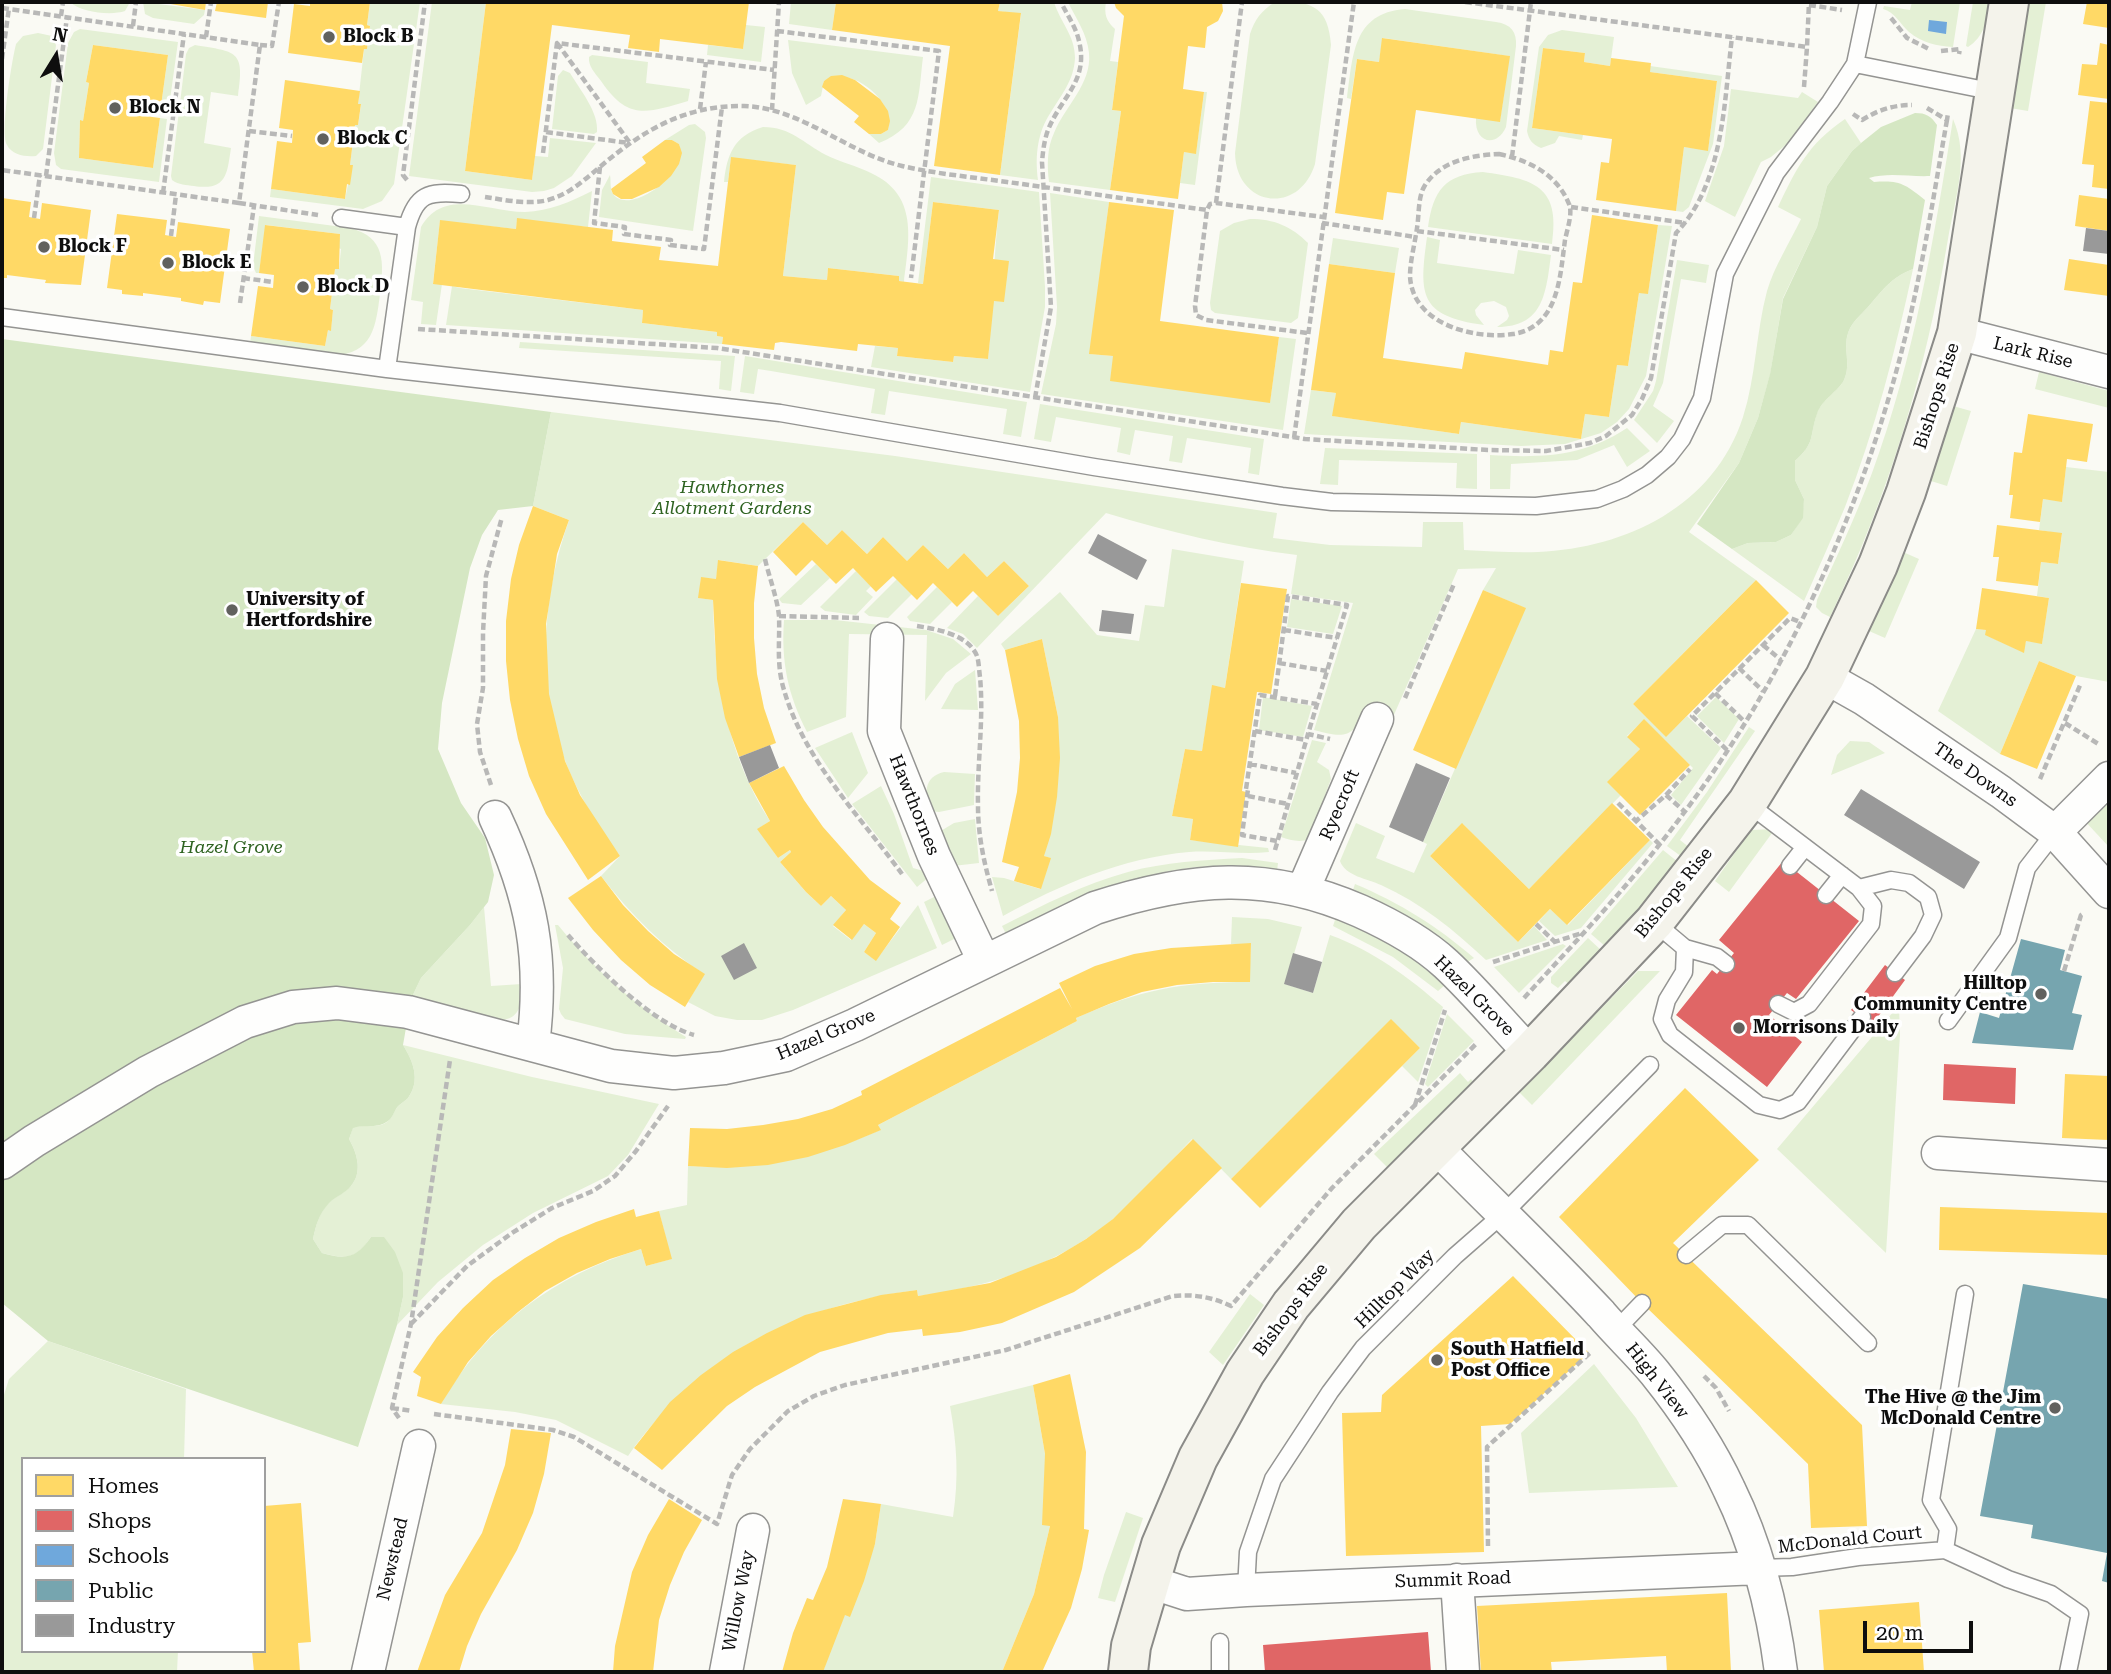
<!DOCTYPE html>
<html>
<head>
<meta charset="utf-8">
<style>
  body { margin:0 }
  #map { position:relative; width:2111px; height:1674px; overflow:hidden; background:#fafaf4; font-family:"Roboto Serif",serif }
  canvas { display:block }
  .frame { position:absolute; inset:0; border:4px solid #0e0e0e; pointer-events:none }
  .legend { position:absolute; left:21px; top:1457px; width:245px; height:196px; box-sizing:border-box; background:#fff; border:2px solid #9f9f9f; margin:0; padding:9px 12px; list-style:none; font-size:21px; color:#0e0e0e }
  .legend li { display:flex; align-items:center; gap:14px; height:35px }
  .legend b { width:35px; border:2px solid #9f9f9f }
  .north { position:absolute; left:21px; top:21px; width:70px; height:70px; -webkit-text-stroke:5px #fff; paint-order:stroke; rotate:11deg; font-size:19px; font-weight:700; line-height:28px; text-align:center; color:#0e0e0e }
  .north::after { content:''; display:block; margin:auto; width:24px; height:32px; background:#0e0e0e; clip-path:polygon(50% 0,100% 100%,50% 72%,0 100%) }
  .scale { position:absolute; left:1863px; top:1621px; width:110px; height:32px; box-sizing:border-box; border:4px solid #0e0e0e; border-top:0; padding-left:9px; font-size:21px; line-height:24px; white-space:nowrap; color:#0e0e0e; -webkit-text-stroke:5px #fff; paint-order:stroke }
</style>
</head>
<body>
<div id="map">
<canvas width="2111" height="1674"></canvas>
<div class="frame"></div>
<ul class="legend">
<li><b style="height:19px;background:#ffd966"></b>Homes</li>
<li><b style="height:19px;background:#e06666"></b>Shops</li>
<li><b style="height:19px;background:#6fa8dc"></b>Schools</li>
<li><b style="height:19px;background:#76a5af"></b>Public</li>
<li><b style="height:19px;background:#999"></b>Industry</li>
</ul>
<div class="north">N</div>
<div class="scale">20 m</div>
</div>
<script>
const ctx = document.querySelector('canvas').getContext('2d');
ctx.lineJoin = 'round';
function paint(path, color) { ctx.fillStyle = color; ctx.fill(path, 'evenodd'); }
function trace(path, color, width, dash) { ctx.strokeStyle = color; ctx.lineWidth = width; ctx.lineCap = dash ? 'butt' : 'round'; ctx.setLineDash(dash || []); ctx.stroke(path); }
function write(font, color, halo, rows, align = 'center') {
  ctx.font = font + ' "Roboto Serif",serif'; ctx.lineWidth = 7; ctx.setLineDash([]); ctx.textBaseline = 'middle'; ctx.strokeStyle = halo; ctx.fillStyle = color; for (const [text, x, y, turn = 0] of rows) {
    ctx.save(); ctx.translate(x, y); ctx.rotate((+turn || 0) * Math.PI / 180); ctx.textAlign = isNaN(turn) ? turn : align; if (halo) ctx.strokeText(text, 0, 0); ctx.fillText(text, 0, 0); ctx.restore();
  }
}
paint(new Path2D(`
  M70 2H130L125 11C111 16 80 12 70 2Z
  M143 2 205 10 204 15 194 24 153 18 145 14Z
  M370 2H420L394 184 382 201 363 209 270 197 271 189 345 199 352 165H350L355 125H358L361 105 358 104 364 49H367L370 26 367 25Z
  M432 2H486L465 171 532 180 535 156 548 157 550 138 596 143 572 176 554 188 544 191 532 192 409 176Z
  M791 2H836L832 30 789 24Z
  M1000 2H1054C1060 22 1075 35 1075 58 1074 80 1062 94 1051 112 1037 133 1035 156 1038 180L1000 175 1021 14 998 11Z
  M1068 2H1106C1104 14 1106 21 1115 29L1110 61 1118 62 1112 110 1121 111 1110 190 1049 182C1047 165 1047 148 1054 133 1065 106 1092 84 1089 53 1087 33 1076 19 1068 2Z
  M1275 2C1310 1 1328 5 1331 45L1315 164C1299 216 1236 207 1235 153L1250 34C1255 19 1261 11 1275 2Z
  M1912 2H1960L1953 47C1937 46 1922 43 1909 32 1900 24 1895 12 1883 9L1884 6 1910 10Z
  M1973 2H1990C1988 19 1984 37 1968 47L1966 46Z
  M2027 2H2046L2028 111 2010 108Z
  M1405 9 1496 22C1511 24 1517 32 1516 46L1506 127C1496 149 1474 142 1476 118L1500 121 1509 56 1383 38 1379 62 1357 59 1351 99 1347 98C1353 57 1352 13 1405 9Z
  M746 25 765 27 761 62 707 55 708 45 743 49Z
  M80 29 178 42 169 107 161 106 168 55 93 45 86 82 89 83 83 121H80L79 158 153 168 160 118 167 119 159 182 61 169 56 165 54 153 68 43 74 32Z
  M1562 30 1614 37 1610 66 1584 62 1585 53 1543 48 1532 128 1583 135 1582 140 1559 136 1555 143 1541 148C1532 144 1529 140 1527 131L1539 47 1548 35Z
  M38 33 52 36 56 45 43 149 36 156C25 157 12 155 7 145 0 132 12 60 16 44L23 36Z
  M788 40 923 57C918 96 922 126 879 143L869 134H881L888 130C896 100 850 64 824 81L821 96 806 105 792 73Z
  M195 45C237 52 245 50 238 96L211 92 204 143 231 148C227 174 227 191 194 186 186 185 179 185 172 180L171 176 186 54 189 48Z
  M592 55 648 62 646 83 690 89 688 101C647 113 628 121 601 81 595 73 588 66 589 57Z
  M1650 66 1722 76 1713 144 1689 207 1683 212 1676 211 1684 147 1708 150 1717 81 1650 72Z
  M563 70 570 73C580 90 599 112 597 132L594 134 552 129 558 76Z
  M1731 89 1798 98 1802 92 1818 102 1788 143 1771 157 1761 162 1735 217 1705 201 1724 146Z
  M1204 92H1207L1195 185 1180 183 1184 152 1196 153Z
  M1845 119 1861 143 1852 151 1827 186 1817 227 1783 298 1770 375 1758 418 1739 463 1689 532 1756 580 1633 704 1666 736 1687 716 1721 748 1681 805 1671 795 1693 768 1644 720 1627 736 1640 749 1608 782 1621 795 1529 889 1463 824 1430 856 1518 942 1534 926 1547 940 1486 960C1454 930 1421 903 1381 885 1368 879 1345 876 1340 861L1356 823 1385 836 1376 858 1414 873 1427 844 1423 842 1525 608 1483 590 1496 568 1458 569 1393 717 1366 708C1354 739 1344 738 1314 730L1353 603 1291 594 1297 555C1232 547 1169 532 1106 513L977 648 963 634 947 628 978 596 998 616 1029 586 1004 561 987 577 964 553 948 569 923 545 907 561 883 537 867 554 842 530 827 545 803 522 758 566 719 560 716 579 701 578 699 598 713 600C714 677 727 755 770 821L758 829 778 858 790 850 791 852 780 862 806 892 821 906 831 896 846 910 833 926 851 940 864 924 876 933 864 952 876 960 918 905 937 948 793 1010 762 1020H737L715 1016 688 1002 704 974C663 947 631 915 601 876L620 856C599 827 579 797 566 763 535 685 542 597 569 520L533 506 551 412 895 456 1277 513 1273 538 1330 545 1422 547 1423 522H1463L1464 550C1488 551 1514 553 1538 552 1627 548 1714 506 1743 417 1756 376 1756 332 1767 291 1774 267 1790 242 1801 219L1778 207C1796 169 1808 144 1845 119Z
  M1953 119C1970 157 1955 199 1948 239 1925 374 1890 493 1830 617L1822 613 1816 607 1817 600C1836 558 1856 516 1872 473 1914 359 1934 239 1953 119Z
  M695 124 705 132 706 138 693 231 599 217 602 190 610 175C611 180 610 187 612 192 625 218 688 177 679 144L672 140H665L689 125Z
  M763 127C791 127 803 143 826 155 840 162 857 166 871 173 919 195 909 240 904 282L899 281V276L828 268 827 280 783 276 796 165 731 158 728 182H724C727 154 734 136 763 127Z
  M1483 172C1533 179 1561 185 1552 244L1428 227C1433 191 1445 174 1483 172Z
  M931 177 1039 192 1045 287V307L1030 392 871 367 875 346 898 348 897 356 953 362 954 356 988 359C993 309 993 260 999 210L933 202 923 284 918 283Z
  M592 191 588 227 517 220 516 229 440 221 433 283 442 284 436 325 421 324 423 302 411 300 421 227C444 187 487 212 525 212 550 211 570 202 592 191Z
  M1050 193 1109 202 1090 354 1113 356 1270 402 1279 337 1296 339 1283 430 1041 394 1056 324 1057 307Z
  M259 216 350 228C386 237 384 263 380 294 376 325 373 355 333 355L250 344 251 336 325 346 328 330H331L333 310 330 309 335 269H339L341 249 338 248 340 234 266 225 259 273H256L253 266Z
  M1250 219C1274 219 1291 226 1308 243L1298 318 1291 323 1215 313 1211 310 1210 303 1220 231 1234 223Z
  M1658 225 1672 226 1646 376 1629 409 1617 422 1601 433 1565 444 1521 446 1304 434 1311 390 1336 393 1333 416 1459 434 1461 422 1581 439 1585 414 1609 417 1617 365 1628 366 1639 293H1648Z
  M1427 237 1440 240 1437 263 1514 274 1518 250 1551 255C1546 292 1544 327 1497 327L1507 320 1509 316 1506 307 1494 301 1481 303 1475 310 1476 315 1484 325C1419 316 1419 295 1427 237Z
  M1333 238 1399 248 1395 273 1329 264Z
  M1677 260 1709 265 1706 283 1681 279 1663 383 1653 406 1674 421 1657 443 1634 420 1653 391 1656 381Z
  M1913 269C1896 349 1875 430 1845 507 1832 538 1818 569 1804 601L1732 549 1748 543 1776 542 1791 535 1802 518 1804 499 1795 480V461C1816 442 1809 437 1817 413 1822 399 1838 392 1844 380 1851 365 1844 352 1847 337 1850 323 1859 317 1868 307 1884 289 1890 278 1913 269Z
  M452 286 460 288 643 310 642 323 717 332V336L723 337 722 344 446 325Z
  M520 342 735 356 731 391 719 389 721 361 519 348Z
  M745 356 1027 402 1021 437 1003 434 1007 409 889 391 885 415 871 413 875 389 771 371 758 369 754 394 740 392Z
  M2039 372 2109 391V408L2035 389Z
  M1040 404 1264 439 1259 475 1248 473 1251 448 1187 438 1182 463 1169 461 1173 436 1135 430 1130 455 1117 452 1121 428 1056 417 1051 442 1034 439Z
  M1953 406 1971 411 1947 486 1931 481Z
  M1627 428 1650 451 1627 467 1614 445 1577 460 1511 464 1510 489H1490V455C1542 458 1583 457 1627 428Z
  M1325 448 1477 454V489L1456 488 1457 463 1339 460 1338 485 1320 484Z
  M2066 467 2109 472V682L2076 676 2039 661 2000 754 1938 711 1976 629 1986 630V635L2023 652 2026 641 2042 643 2049 598 2037 596 2041 562 2058 564 2062 534 2039 530 2043 499 2062 501Z
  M1172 549 1244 561 1225 688 1213 686 1202 751 1185 749 1172 816 1193 819 1190 840 1268 848 1269 852C1243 855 1215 850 1189 852 1122 858 1062 884 1003 916L992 877 1004 878 1040 889 1050 858 1044 856 1058 717 1042 639 1005 650 1001 644 1060 592 1097 635 1139 641 1145 605 1164 607Z
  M1903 552 1919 559 1885 638 1869 631Z
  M816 564 830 578 801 605 782 603 779 599Z
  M856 571 871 586 866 591 873 597 856 615 825 611 820 607Z
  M897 579 912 594 888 618 869 616 864 612Z
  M937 587 952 602 930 624 910 621 907 617Z
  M1291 599 1342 606 1333 634 1287 627Z
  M784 620H835L926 630 953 639 971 654 946 673 925 701 927 635 849 634 846 717 807 732C788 695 781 662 784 620Z
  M975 670 978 710 941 709 955 684Z
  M1263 697 1312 706 1303 737 1259 730Z
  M1716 697 1739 719 1724 743 1697 716Z
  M1749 727 1755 731 1680 840 1690 848 1682 857 1667 846 1707 792Z
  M852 732 868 773 848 798 815 748Z
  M1312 740 1326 743 1317 762 1329 770 1331 779 1309 839C1300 843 1290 840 1281 837Z
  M1850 741 1869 742 1885 753 1831 775 1837 755Z
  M944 772 975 774 974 805 939 812 929 811C925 794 923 777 944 772Z
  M881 786 894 814 913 868 927 872 929 877 917 887 852 804Z
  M2109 794V847L2083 819Z
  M975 819 979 863 953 866 939 832 954 823Z
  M1775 829 1729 892 1715 881 1751 830Z
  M1650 840 1653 843 1581 928 1555 936 1539 921 1550 909 1568 925Z
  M1663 850 1678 862 1606 947 1591 934Z
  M1242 858 1278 863 1277 871C1173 851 1097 893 1006 934L1002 926C1043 905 1084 884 1128 872 1165 862 1203 860 1242 858Z
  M1355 884C1400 903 1437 926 1474 958L1464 964 1352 893Z
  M934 897H937L956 938 942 945 924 902Z
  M484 907 491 986 522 984C524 1030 498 1022 466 1013 447 1009 429 1004 411 999L421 978 470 925Z
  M1232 917 1268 919 1302 927 1285 984 1313 993 1330 935C1374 951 1408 977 1443 1007L1418 1082 1402 1066 1420 1048 1391 1020 1231 1179 1192 1139C1166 1166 1141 1196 1112 1220 1056 1266 988 1287 918 1296L917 1290C793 1307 702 1353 628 1456L556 1420 515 1412 441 1404C485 1326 555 1275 641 1249L646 1266 671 1259 659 1211 687 1205 688 1166C761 1170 814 1159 880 1130L878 1125 1077 1021 1076 1018C1139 990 1181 982 1249 982L1251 944H1231Z
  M1336 917C1377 935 1412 955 1445 985L1438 991 1393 957 1333 926Z
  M555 925H558C597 972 635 1005 686 1037L685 1039 625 1034 565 1019 561 1014 559 1009 563 968Z
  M1588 938 1602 951 1570 985 1565 981 1558 988 1551 983V977Z
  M1563 944 1566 946 1519 993 1494 967Z
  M1638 971H1660L1532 1105 1519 1092Z
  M1899 1005 1900 1035 1886 1253 1777 1149Z
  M1447 1014 1474 1041 1428 1087 1425 1084Z
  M403 1045 532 1077 659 1104 628 1155 608 1176 533 1213 483 1245 438 1282 397 1325 403 1297 371 1237C356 1259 347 1260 322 1253L313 1239C316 1225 319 1214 328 1203 335 1197 345 1193 351 1186 363 1172 357 1153 349 1139L353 1127C362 1125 372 1127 381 1125 390 1122 392 1116 396 1109 399 1104 404 1102 408 1098 421 1080 413 1061 403 1045Z
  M1460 1073 1468 1082 1471 1079 1474 1083 1389 1169 1374 1154Z
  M1250 1294 1264 1305 1223 1365 1209 1352Z
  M48 1341 186 1389 184 1459H23V1651H178L177 1672H2V1401L9 1379Z
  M1594 1364 1636 1418 1678 1487 1529 1493 1521 1433Z
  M1033 1385 1045 1454 1050 1526 1034 1594 1002 1672H823L831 1647 875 1544 881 1504 953 1517C959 1477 957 1445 950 1406Z
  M1126 1512 1143 1518 1115 1602 1098 1598 1104 1575Z`), '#e4f0d5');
paint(new Path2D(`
  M1915 113C1926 113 1931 116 1937 125L1930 176C1910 177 1888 172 1869 178L1874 182C1900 180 1905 184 1925 200L1913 269C1890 278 1884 289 1868 307 1859 317 1850 323 1847 337 1844 352 1851 365 1844 380 1838 392 1822 399 1817 414 1809 437 1816 442 1795 461V480L1804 499 1803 518 1791 535 1776 542 1748 543 1732 549 1697 524 1739 463 1758 418 1770 374 1783 299 1817 227 1827 186 1852 151 1861 143 1881 127Z
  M2 339 551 412 533 506 498 510 482 535 470 568 442 703 438 749 461 803 485 838 494 875 488 902 470 925 421 978 411 999 403 1045C413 1061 421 1080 408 1098 404 1102 399 1104 396 1109 392 1117 390 1122 380 1125 372 1127 362 1125 353 1128L349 1139C357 1153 363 1172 351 1186 346 1193 335 1197 329 1203 319 1214 316 1225 313 1239L322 1253C347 1260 356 1258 371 1237H384L395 1252 403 1273V1297L397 1325 358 1447 48 1341 2 1303Z`), '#d5e7c3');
paint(new Path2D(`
  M159 2H206L205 10Z
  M217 2H268L266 18 215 11Z
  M310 2H370L367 25 370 26 367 49H364L362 63 288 53 294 4 310 6Z
  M486 2H749L743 49 660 39 659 52 628 48 630 35 552 25 532 180 465 171Z
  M836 2H1000L998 11 1021 13 1000 175 934 166 950 46 832 30Z
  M1114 2H1222L1223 11 1218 21 1207 27 1205 48 1188 46 1183 89 1204 92 1196 154 1184 152 1178 199 1110 190 1121 111 1112 110 1124 16 1116 8Z
  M2087 2H2109V28L2083 24Z
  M1382 38 1510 56 1500 122 1416 110 1404 194 1387 192 1383 220 1335 213 1357 59 1379 62Z
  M2100 43 2109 45V99L2078 95 2082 64 2097 65Z
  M93 45 168 55 161 106 146 104 145 116 160 118 153 168 79 158 80 120 83 121 89 83 86 82Z
  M1543 48 1585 53 1584 62 1610 66 1611 58 1651 63 1650 72 1717 81 1708 151 1684 147 1676 211 1596 200 1601 162 1609 163 1612 139 1532 128Z
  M842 75 855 80 880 99 888 111 890 121 888 130 881 134H869L854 122 859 116 822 87 824 81 831 76Z
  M285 80 360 91 358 104H361L358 125H355L350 165H353L350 185 347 184 345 199 271 189 277 141 292 143 293 130 279 128Z
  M2090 101 2109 103V189L2092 187 2094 165 2082 164Z
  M665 140H672L679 144 682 153 679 164 671 176 659 187 632 199H621L613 194 611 189 646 163 642 157Z
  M731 157 796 165 783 276 827 280 828 268 899 276V281L923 284 933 202 999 210 993 259 1009 261 1004 302 994 301 988 359 954 356 953 362 897 356 898 348 858 344 857 351 781 342 775 343 774 350 722 344 723 337 717 336V332L642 323 643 310 433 284 440 220 516 229 517 218 613 230 612 241 661 247 659 260 718 266Z
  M2079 195 2109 199V231L2075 226Z
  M2 198 31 202 29 217 40 219 42 203 91 210 81 285 45 283 46 280 7 275V278H2Z
  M1109 202 1174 210 1160 321 1279 337 1270 403 1110 381 1113 356 1089 354Z
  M117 214 167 220 165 235 176 237 178 222 230 229 220 303 204 301 203 305 181 301V298L143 293V296L122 294V290L107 288Z
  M1592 215 1658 225 1648 294 1639 293 1628 366 1617 365 1609 417 1585 414 1581 439 1461 422 1459 434 1332 416 1336 393 1311 390 1329 264 1395 273 1383 358 1462 369 1465 352 1548 365 1550 350 1563 352 1573 282 1582 283Z
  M265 225 340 234 339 269H335L330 309 333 310 331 331 328 330 325 346 251 336 258 286 273 288 274 275 259 273Z
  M2069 259 2109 265V296L2064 290Z
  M2028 414 2093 424 2087 462 2067 459 2062 502 2043 499 2040 522 2010 518 2013 495H2009L2014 452 2022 453Z
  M533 506 569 520 557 554 546 624 549 694 565 761 580 795 620 856 588 880 546 814 529 776 518 739 510 700 506 661V621L511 579 519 545Z
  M803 522 827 545 842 530 867 554 883 537 907 561 923 545 948 569 964 553 987 577 1004 561 1029 586 998 616 973 591 957 607 933 583 917 600 893 576 876 592 853 568 836 584 812 560 796 576 773 552Z
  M1997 525 2062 533 2058 564 2041 562 2038 586 1996 581 1999 557H1993Z
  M718 560 758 566 754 603V638L757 674 764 708 776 743 739 757 725 718 717 679 713 600 698 598 701 577 716 579Z
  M1756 580 1789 613 1666 737 1633 704Z
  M1241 583 1287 589 1271 694 1257 692 1242 791 1246 792 1238 847 1190 840 1193 819 1172 816 1185 749 1202 751 1212 685 1225 688Z
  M1982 588 2049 598 2042 644 2026 641 2024 653 1985 635 1986 630 1976 629Z
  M1483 590 1526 608 1456 769 1413 750Z
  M1042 639 1058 717 1060 758 1057 797 1051 834 1044 856 1051 858 1041 889 1014 881 1019 867 1002 862 1017 792 1020 758 1019 721 1005 650Z
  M2039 661 2076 676 2037 769 2000 754Z
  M1644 719 1690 765 1640 815 1607 782 1640 749 1627 737Z
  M784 766 804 800 823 827 870 880 901 903 890 919 900 927 876 961 864 952 876 933 864 924 852 940 833 925 846 910 831 896 821 906 806 892 780 862 791 852 790 850 778 858 757 829 770 821 749 783Z
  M1612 803 1650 840 1567 925 1550 909 1518 942 1430 856 1462 823 1529 889Z
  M601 876 623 905 648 931 674 954 705 974 685 1007 650 985 621 960 593 930 568 898Z
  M1251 943 1250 982H1213L1177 985 1142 992 1109 1004 1076 1018 1077 1021 878 1125 881 1130 845 1145 808 1157 768 1165 727 1168 688 1166 690 1128 727 1129 763 1125 798 1119 832 1109 862 1095 861 1091 1060 988 1072 1009 1059 983 1095 966 1134 954 1171 948Z
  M1391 1019 1420 1048 1260 1208 1231 1179Z
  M2065 1074 2109 1076V1140L2062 1138Z
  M1685 1088 1759 1160 1673 1243 1862 1425 1867 1526 1811 1528 1808 1464 1642 1303 1559 1217Z
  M1193 1139 1222 1168 1140 1248 1074 1292 1002 1323 960 1332 923 1336 922 1329 888 1333 820 1352 755 1387 727 1406 662 1470 634 1448 670 1402 701 1375 733 1352 767 1333 805 1315 881 1295 917 1290 918 1296 990 1283 1056 1257 1086 1239 1113 1219Z
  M1940 1207 2109 1213V1255L1939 1250Z
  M634 1209 636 1217 659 1211 672 1259 646 1266 641 1249 610 1259 577 1273 545 1291 518 1312 491 1336 468 1362 441 1404 417 1396 421 1377 413 1372 437 1337 463 1308 493 1280 525 1258 559 1238 596 1222Z
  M1513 1276 1589 1353 1510 1424 1481 1426 1484 1552 1346 1556 1342 1413 1381 1412 1382 1395Z
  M1070 1374 1086 1452 1084 1529 1089 1530 1082 1569 1071 1608 1042 1672H1002L1034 1594 1050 1526 1042 1525 1045 1454 1033 1385Z
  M511 1429 551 1433 544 1474 533 1513 517 1550 481 1614 467 1646 459 1672H417L445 1595 482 1533 505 1465Z
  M669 1499 702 1520 684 1552 670 1585 659 1620 653 1672H613L615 1646 632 1572 648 1535Z
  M843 1499 881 1504 875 1544 864 1581 850 1617 845 1615 823 1672H782L793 1633 807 1598 813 1600 827 1567Z
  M301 1503 311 1642 298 1643 300 1672H254L252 1651H264L265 1645 264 1506Z
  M1727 1593 1731 1672H1667L1666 1656 1551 1662 1552 1672H1481L1477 1606Z
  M1919 1602 1924 1672H1824L1819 1610Z`), '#ffd966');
paint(new Path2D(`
  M1783 861 1859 921 1796 999 1787 993 1769 1015 1802 1042 1767 1087 1676 1015 1712 970 1717 974 1734 953 1719 940Z
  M1885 965 1905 980 1872 1025 1851 1010Z
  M1944 1064 2016 1068 2015 1104 1943 1100Z
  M1428 1632 1431 1672H1265L1263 1645Z`), '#e06666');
paint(new Path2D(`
  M1929 20 1947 22 1946 34 1928 31Z`), '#6fa8dc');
paint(new Path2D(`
  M2021 939 2065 950 2060 970 2082 976 2072 1013 2082 1015 2073 1050 1972 1043 1980 1012 1999 1018Z
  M2023 1284 2109 1299V1583L2102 1581 2107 1553 2031 1538 2033 1525 1980 1516Z`), '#76a5af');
paint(new Path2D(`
  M2086 228 2109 231V254L2083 251Z
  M1098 534 1147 560 1137 580 1088 553Z
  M1102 610 1134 614 1131 634 1099 631Z
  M770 745 779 768 749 783 739 757Z
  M1416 763 1450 778 1423 842 1389 827Z
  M1861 789 1980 862 1964 889 1844 815Z
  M744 943 757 968 734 980 721 956Z
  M1293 953 1322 962 1313 993 1284 984Z`), '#999');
const lane = new Path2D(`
  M1855 64 1995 92
  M461 194C428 191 416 194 407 227L387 369 780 413 1094 467 1282 496 1332 502 1536 506 1597 499 1623 489 1647 475 1668 457 1682 439 1702 398 1725 274 1776 173 1830 102 1855 64 1868 2
  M341 218 407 227
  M2 317 387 369
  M1747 803 1859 888 1873 906 1871 924 1809 1004 1794 1012 1778 1004
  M1790 866 1805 847
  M1859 888 1891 880 1909 883 1928 897 1933 915 1923 936 1895 973
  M1826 895 1842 875
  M1654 922 1685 948 1684 972 1667 1000 1662 1019 1670 1035 1759 1105 1780 1110 1798 1102 1862 1017
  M1685 948 1717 957 1726 964
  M1948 1021 2008 938 2027 868 2055 832
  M1686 1255 1722 1225H1748L1868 1343
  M1616 1330 1642 1303
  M1945 1550 1948 1529 1931 1500 1965 1294
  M1759 1568 1792 1567 1858 1557 1945 1550 2008 1579 2051 1594 2080 1614 2068 1672
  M1246 1590 1248 1552 1273 1479 1330 1392 1363 1348 1455 1256 1503 1214 1650 1065
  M1220 1672V1642`);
const street = new Path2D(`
  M1957 333 2109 372
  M887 639 884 731 934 856 984 961
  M1825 677 1864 699 2001 792 2055 832 2109 892
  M495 817C532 896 544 958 533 1045
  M2055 832 2109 778
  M1303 890 1377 719
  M1437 1148C1491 1203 1548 1257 1601 1314 1618 1334 1638 1352 1655 1373 1683 1408 1710 1448 1729 1489 1757 1546 1773 1610 1781 1672
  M1938 1153 2109 1165
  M2 1163 34 1141 148 1072 245 1022 293 1007 337 1003 408 1012 611 1066 674 1073 724 1068 786 1055 855 1025 1095 908C1190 877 1267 870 1360 911 1391 925 1421 941 1446 964 1476 992 1502 1024 1530 1053
  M1457 1580 1463 1672
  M1150 1582 1187 1594 1246 1590 1759 1568
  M368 1672 419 1446
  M726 1672 753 1530`);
const secondary = new Path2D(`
  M1128 1672 1131 1646 1161 1545 1198 1458 1245 1373 1291 1305 1359 1224 1530 1053 1654 922 1747 803 1825 677 1878 565 1906 492 1957 333 2009 2`);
trace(lane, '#949492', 19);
trace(street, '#949492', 35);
trace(secondary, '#8b8b88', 42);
trace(new Path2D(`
  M1465 2 1807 47 1809 2
  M1809 5 1842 10
  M2 8 260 45 239 203 2 170
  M61 16 63 2
  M1891 18 1907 38 1929 49
  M133 26 136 2
  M777 31 939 51 911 278
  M206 37 211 2
  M557 43 630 143
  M260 45 272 46 279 2
  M1941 51 1960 49 1959 54
  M2 59 9 8
  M1804 87 1807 47
  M1927 108 1947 120 1948 113
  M700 109 706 62
  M145 110 173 114
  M772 110 779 2
  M1853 114 1862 120C1878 110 1893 105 1912 105
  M249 131 292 136
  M546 132 629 143
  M543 153 557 43 774 70
  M1499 154C1528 160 1557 174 1569 204 1573 213 1567 230 1565 240 1560 276 1559 327 1513 334 1474 340 1412 324 1410 276 1410 261 1415 243 1417 228 1419 217 1418 197 1424 187 1439 161 1472 155 1499 154Z
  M1512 157 1531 2
  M600 167 594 223 625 227 624 234 671 240 670 245 704 249 722 107
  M46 176 67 17
  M407 180 403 175 425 2
  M163 193 184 34
  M485 197C505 200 528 205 548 200 570 194 584 180 601 166 645 129 686 105 744 106 802 108 847 153 902 166 937 174 972 177 1007 182 1074 191 1141 201 1207 210
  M239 203 318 215
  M1216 203 1242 2
  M1571 207 1686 223
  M34 218 40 175
  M1322 223 1416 237
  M1417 231 1564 250
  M171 236 176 195
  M243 278 273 282
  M240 303 254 206
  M418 329 717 348 1305 439 1488 450 1546 451 1590 443 1606 436 1632 415 1642 399 1651 378 1676 233C1724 183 1724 102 1732 37
  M1307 333 1206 320 1196 315 1195 306 1207 210 1210 204 1216 203 1323 217
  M1035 398 1051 307 1042 162C1043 151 1044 141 1048 130 1061 97 1089 81 1079 41 1076 27 1067 15 1061 2
  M1294 438 1354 2
  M765 559C769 577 777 597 779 616 780 642 776 664 784 690 804 760 860 816 902 874
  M779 616 859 618
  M917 626C936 629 968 634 977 656 979 662 979 671 980 677 984 720 977 763 978 806 978 835 984 863 992 891
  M1284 630 1337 638
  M1763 645 1781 660
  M1279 663 1327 671
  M1739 668 1763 691
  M1715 693 1745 722
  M1275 696 1288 596 1347 605 1308 734 1330 739
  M1405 698 1454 584
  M2065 723 2100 745
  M1255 731 1306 740
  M1727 750 1692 716 1790 618 1800 622
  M1250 764 1296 773
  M2040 779 2081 683
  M491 785 480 752 477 724 483 688V633L486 576 502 517
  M1666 795 1685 812
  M1248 796 1288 804
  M1618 803 1636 821
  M1277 841 1242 835 1248 789H1246L1260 695 1317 704
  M1660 845 1636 821 1666 795 1690 769
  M1275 850 1308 734
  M1536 924 1555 942
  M568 935C597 968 652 1023 694 1035
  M1493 962 1582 933
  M2064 971 2081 915 2084 913
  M1524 998C1579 938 1635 879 1683 814 1788 675 1863 507 1905 338 1923 266 1934 193 1947 120
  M1415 1105 1445 1010
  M411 1324 467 1266 512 1233 552 1208 593 1191 615 1176 636 1151 668 1106
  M1704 1376 1716 1388 1729 1411
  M392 1408 412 1411
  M434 1414 553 1430 574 1437 717 1524 732 1475 750 1449 788 1411 814 1396 845 1385 1006 1350 1173 1296C1194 1294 1212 1297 1231 1306L1332 1188 1476 1044
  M399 1418 392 1408 411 1324 450 1060
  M1488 1546 1487 1447 1591 1352`), '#b8b8b7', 4.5, [7, 3.5]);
trace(lane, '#fefefd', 16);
trace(street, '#fefefd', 32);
trace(secondary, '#f4f3eb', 38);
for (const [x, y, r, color] of [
  [329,37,7,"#61615e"],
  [115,108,7,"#61615e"],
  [323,139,7,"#61615e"],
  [44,247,7,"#61615e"],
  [168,263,7,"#61615e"],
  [303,287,7,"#61615e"],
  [232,610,7,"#61615e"],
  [2041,994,7,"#61615e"],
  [1739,1028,7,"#61615e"],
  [1437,1360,7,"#61615e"],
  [2055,1408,7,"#61615e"]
]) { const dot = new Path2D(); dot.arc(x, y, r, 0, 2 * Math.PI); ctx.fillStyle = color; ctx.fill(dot); trace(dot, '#fff', 2.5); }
write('bold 18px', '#0e0e0e', '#fff', [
  ["Block B",343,37],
  ["Block N",129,108],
  ["Block C",337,139],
  ["Block F",58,247],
  ["Block E",182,263],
  ["Block D",317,287],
  ["University of",246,600],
  ["Hertfordshire",246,621],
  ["Hilltop",2027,984,"right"],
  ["Community Centre",2027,1005,"right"],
  ["Morrisons Daily",1753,1028],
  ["South Hatfield",1451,1350],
  ["Post Office",1451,1371],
  ["The Hive @ the Jim",2041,1398,"right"],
  ["McDonald Centre",2041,1419,"right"]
], 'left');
write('18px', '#0e0e0e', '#fff', [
  ["Lark Rise",2033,353,14],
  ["Bishops Rise",1937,396,-72],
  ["The Downs",1975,775,35],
  ["Hawthornes",914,805,68],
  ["Ryecroft",1340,805,-67],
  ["Bishops Rise",1674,893,-51],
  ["Hazel Grove",1474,996,45],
  ["Hazel Grove",826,1035,-23],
  ["Hilltop Way",1395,1289,-45],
  ["Bishops Rise",1291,1310,-53],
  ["High View",1657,1381,52],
  ["McDonald Court",1850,1540,-6],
  ["Newstead",393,1559,-77],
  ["Summit Road",1453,1580,-2],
  ["Willow Way",739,1601,-79]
]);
write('italic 18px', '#2e6321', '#fff', [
  ["Hawthornes",732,488],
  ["Allotment Gardens",732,509],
  ["Hazel Grove",231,848]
]);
</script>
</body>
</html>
